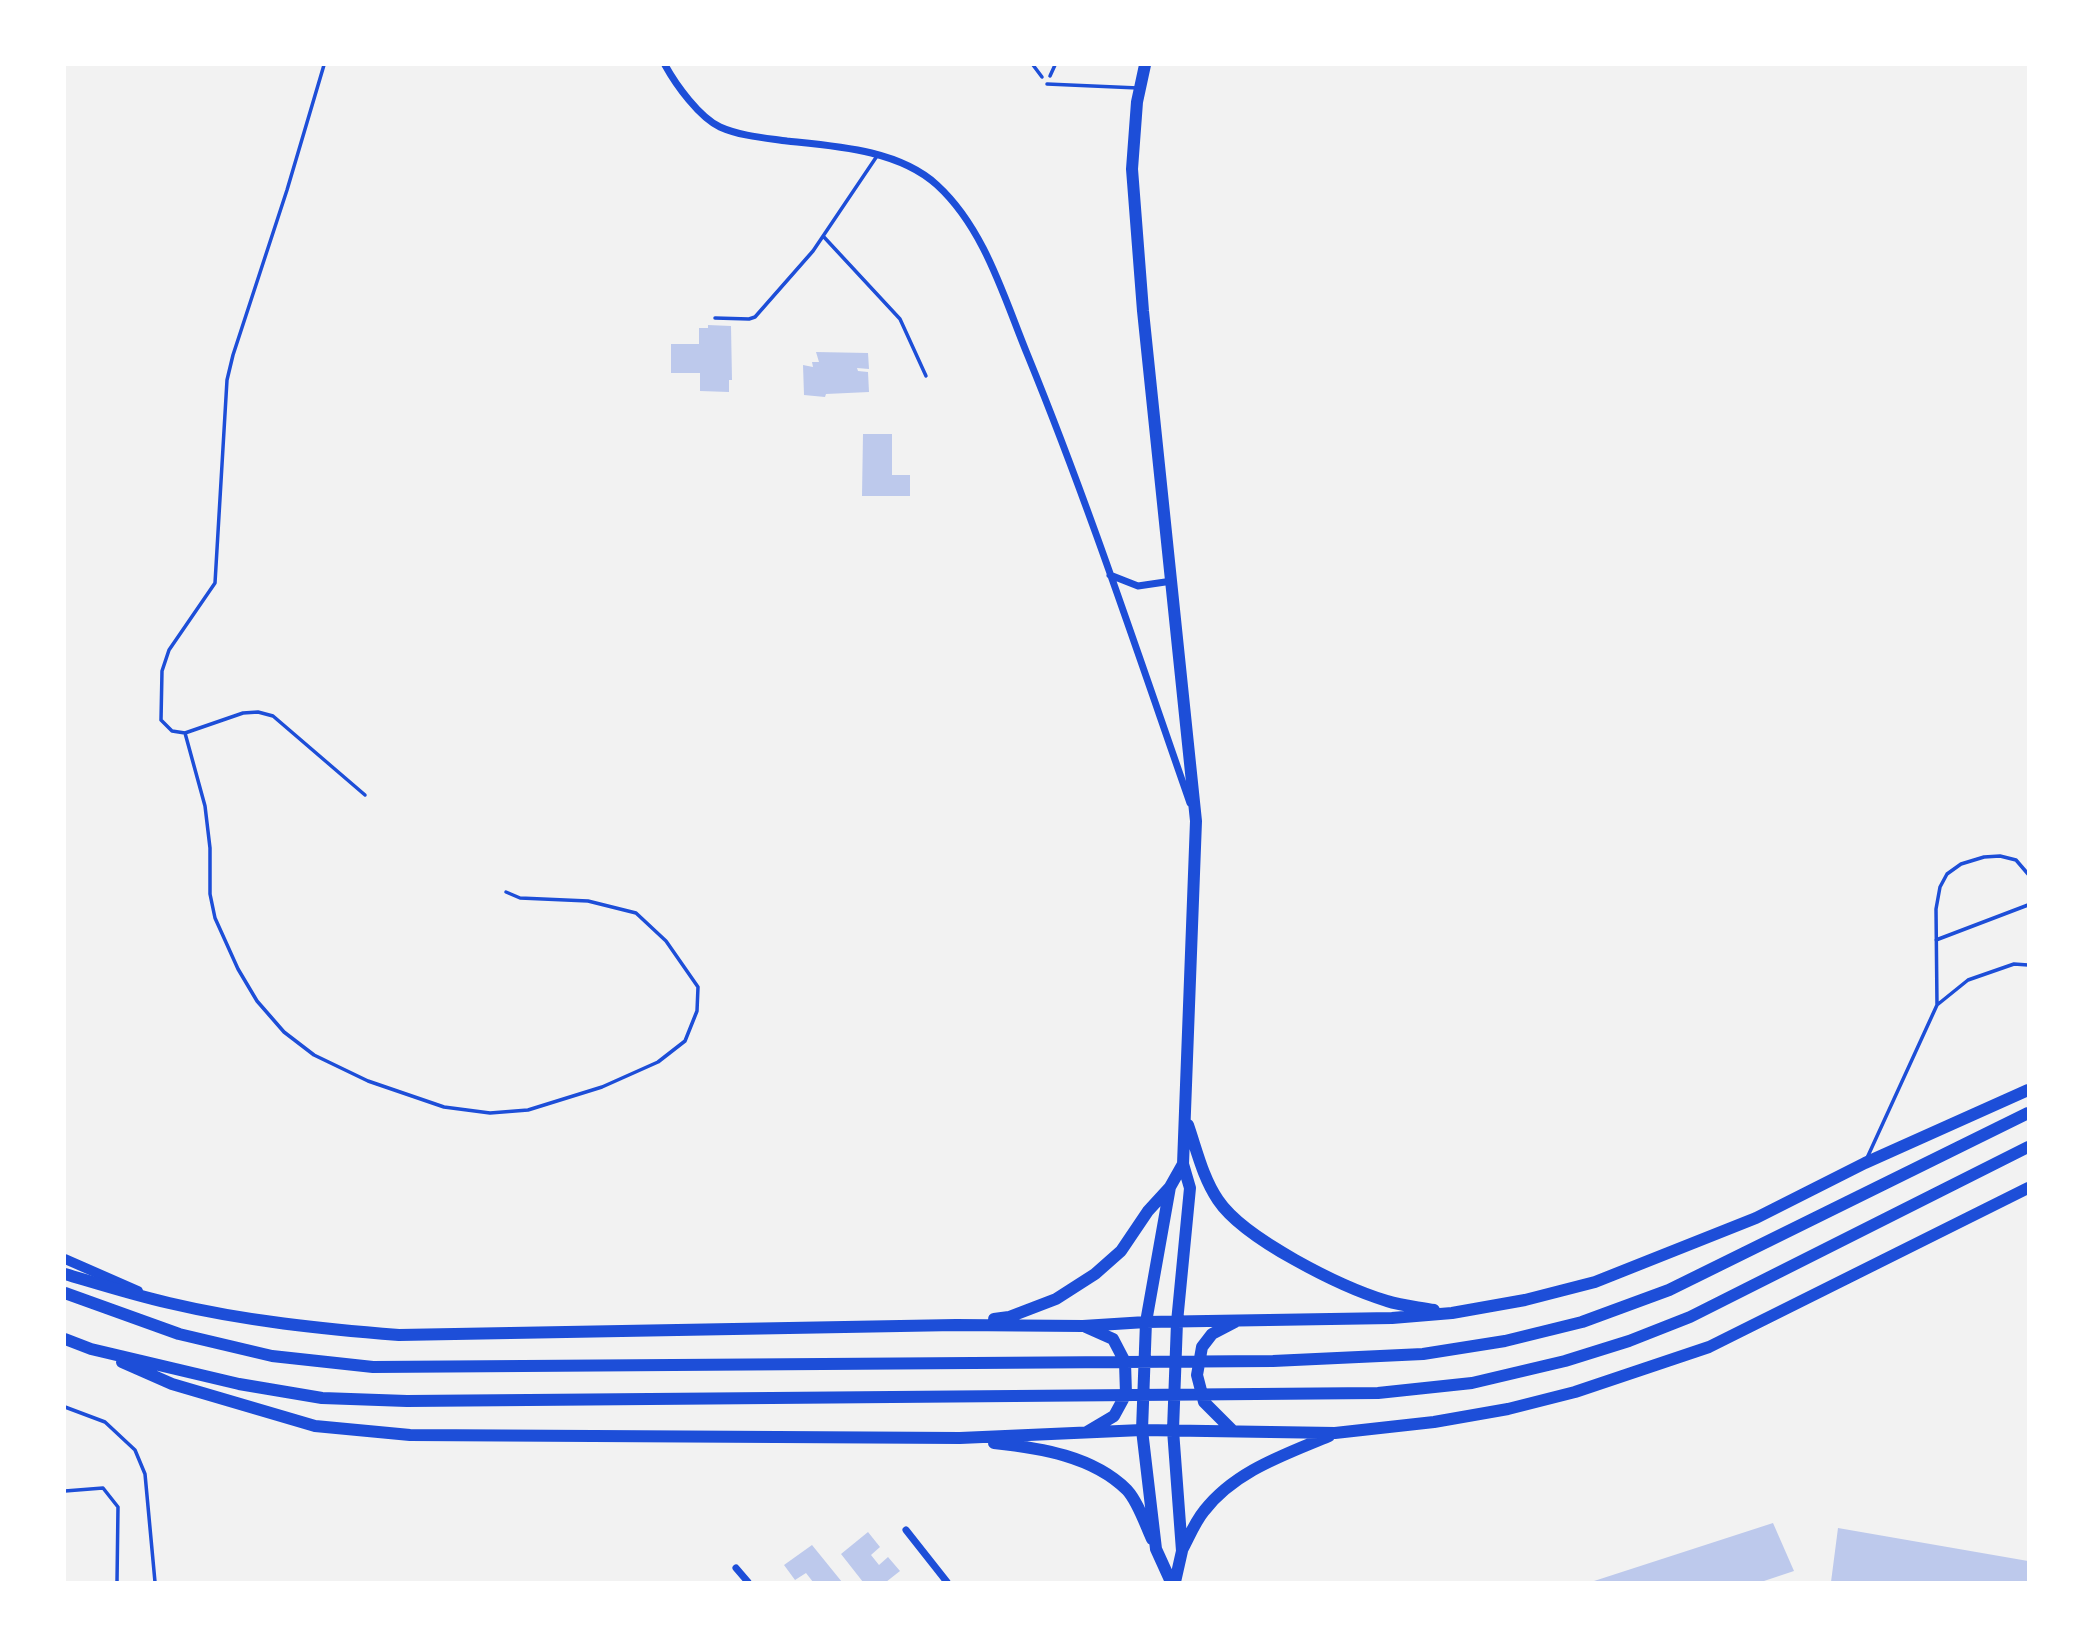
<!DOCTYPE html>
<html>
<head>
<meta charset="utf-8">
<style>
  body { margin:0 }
  #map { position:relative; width:2093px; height:1647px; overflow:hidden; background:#f2f2f2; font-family:Literata,serif }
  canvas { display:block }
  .frame { position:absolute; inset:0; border:66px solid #fff; pointer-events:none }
</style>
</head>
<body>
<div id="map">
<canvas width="2093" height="1647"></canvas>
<div class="frame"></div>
</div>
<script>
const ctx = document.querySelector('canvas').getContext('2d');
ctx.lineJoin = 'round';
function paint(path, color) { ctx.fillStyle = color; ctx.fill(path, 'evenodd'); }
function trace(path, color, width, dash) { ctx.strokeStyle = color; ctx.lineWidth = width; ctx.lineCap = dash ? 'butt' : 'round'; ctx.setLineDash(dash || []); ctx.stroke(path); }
paint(new Path2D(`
  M708 325 731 326 732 380H729V392L700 391V373H671V344H699V328H708Z
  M816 352 868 353 869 369 857 368 858 371 868 372 869 392 826 394 825 397 804 395 803 365 813 367 812 362H819Z
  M863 434H892V475H910V496H862Z
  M1773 1523 1794 1571 1761 1582H1591Z
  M1838 1528 2028 1561V1582H1831Z
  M868 1532 880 1547 871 1555 879 1565 888 1557 900 1571 886 1582H863L841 1554Z
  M812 1545 842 1582H813L806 1573 795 1580 784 1565Z`), '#bdc9ec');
trace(new Path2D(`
  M1033 65 1042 77
  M1050 76 1055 65
  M65 1407 105 1422 135 1450 145 1474 155 1582`), '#1d4ed8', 3.5);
trace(new Path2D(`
  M324 65 287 190 233 355 227 380 215 583 169 650 162 671 161 720 172 731 185 733 243 713 258 712 273 716 365 795
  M1047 84 1138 88
  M823 236 900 319 926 376
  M715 318 749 319 755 317 813 251 877 156
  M185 733 205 806 210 848V894L215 918 238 969 257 1001 284 1032 314 1055 368 1081 444 1107 490 1113 528 1110 602 1087 658 1062 685 1041 697 1011 698 987 666 941 636 913 588 901 520 898 506 892
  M1936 940 2028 905
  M1937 1005 1968 980 2014 964 2028 965
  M1867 1158 1937 1005 1936 909 1940 887 1947 874 1961 864 1984 857 2000 856 2016 860 2028 874
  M65 1491 103 1488 118 1507 117 1582`), '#1d4ed8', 3.5);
trace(new Path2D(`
  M665 65C676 85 699 117 720 127 740 136 766 138 787 141 836 146 899 150 937 185 985 229 1004 298 1028 356 1088 503 1138 654 1190 803
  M1110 575 1138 586 1172 581
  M906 1530 947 1582
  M736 1568 748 1582`), '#1d4ed8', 7);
trace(new Path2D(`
  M65 1259 138 1291`), '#1d4ed8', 10);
trace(new Path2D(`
  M1145 65 1137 102 1132 169 1143 311 1196 821 1183 1164 1190 1188 1177 1322 1173 1430 1182 1551 1175 1582
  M1188 1125C1197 1151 1203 1178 1218 1200 1244 1239 1341 1287 1387 1301 1402 1306 1419 1307 1434 1310
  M1170 1187 1146 1322 1142 1430 1156 1549 1171 1582
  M65 1274C99 1284 134 1295 169 1303 245 1321 322 1329 399 1335L956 1325 1083 1326 1146 1322 1392 1318 1452 1313 1525 1300 1595 1282 1756 1218 1865 1163 2028 1090
  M65 1293 179 1334 272 1356 373 1367 1273 1361 1423 1354 1505 1341 1582 1322 1669 1290 2028 1113
  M994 1319 1009 1317 1056 1299 1095 1274 1121 1251 1148 1211 1170 1187 1183 1164
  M1086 1327 1113 1339 1125 1362 1126 1394 1114 1416 1087 1432
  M65 1339 91 1349 239 1384 322 1398 407 1401 1378 1393 1472 1383 1565 1361 1629 1341 1690 1317 2028 1147
  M122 1362 172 1384 315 1426 410 1435 960 1438 1142 1430 1335 1433 1434 1422 1508 1409 1575 1392 1709 1347 2028 1188
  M1233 1431 1204 1402 1197 1375 1202 1347 1212 1334 1235 1322
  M994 1443C1040 1448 1093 1456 1127 1490 1138 1502 1145 1524 1152 1539
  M1182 1550C1189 1537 1195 1522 1204 1511 1235 1471 1284 1455 1329 1436`), '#1d4ed8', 12);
</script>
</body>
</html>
